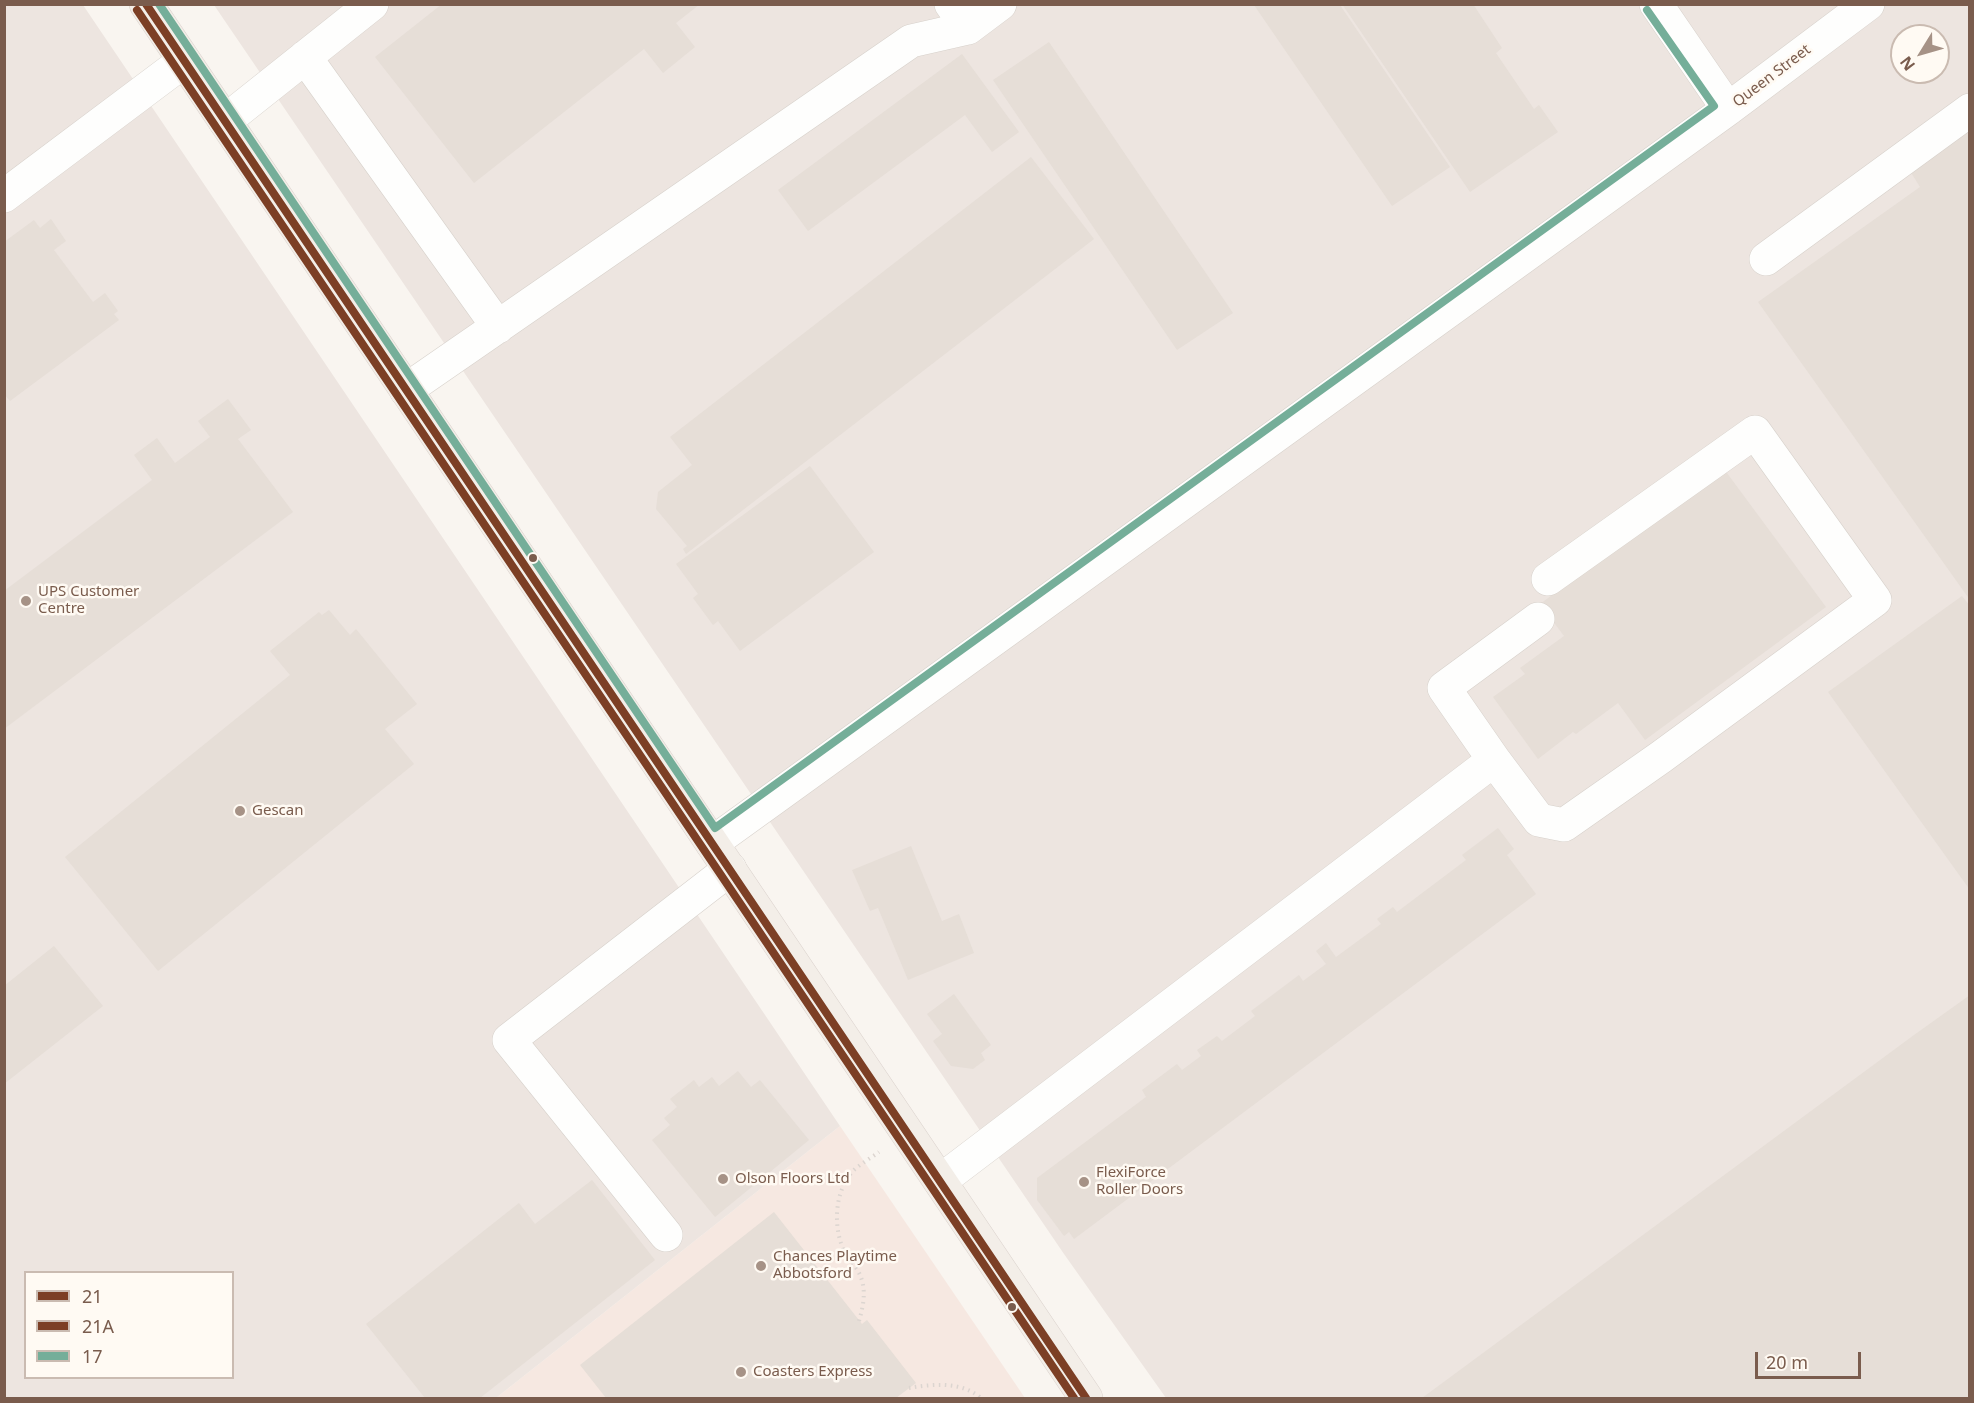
<!DOCTYPE html>
<html>
<head>
<meta charset="utf-8">
<style>
  body { margin:0 }
  #map { position:relative; width:1974px; height:1403px; overflow:hidden; background:#f9f5f0; font-family:"Noto Sans",sans-serif }
  canvas { display:block }
  .frame { position:absolute; inset:0; border:6px solid #7a5c4d; pointer-events:none }
  .legend { position:absolute; left:24px; top:1271px; width:210px; height:108px; box-sizing:border-box; background:#fffaf3; border:2px solid #cabbb1; margin:0; padding:8px 10px; list-style:none; font-size:18px; color:#7a5c4d }
  .legend li { display:flex; align-items:center; gap:12px; height:30px }
  .legend b { width:30px; border:2px solid #cabbb1 }
  .north { position:absolute; left:1890px; top:24px; width:60px; height:60px; box-sizing:border-box; background:#fffaf3; border:2px solid #cabbb1; border-radius:50%; rotate:233deg; font-size:16px; font-weight:700; line-height:24px; text-align:center; color:#7a5c4d }
  .north::after { content:''; display:block; margin:auto; width:21px; height:27px; background:#a69286; clip-path:polygon(50% 0,100% 100%,50% 72%,0 100%) }
  .scale { position:absolute; left:1755px; top:1352px; width:106px; height:27px; box-sizing:border-box; border:3px solid #7a5c4d; border-top:0; padding-left:8px; font-size:18px; line-height:21px; white-space:nowrap; color:#7a5c4d; -webkit-text-stroke:4px #fffaf3; paint-order:stroke }
</style>
</head>
<body>
<div id="map">
<canvas width="1974" height="1403"></canvas>
<div class="frame"></div>
<ul class="legend">
<li><b style="height:8px;background:#7c3f25"></b>21</li>
<li><b style="height:8px;background:#7c3f25"></b>21A</li>
<li><b style="height:8px;background:#75ae99"></b>17</li>
</ul>
<div class="north">N</div>
<div class="scale">20 m</div>
</div>
<script>
const ctx = document.querySelector('canvas').getContext('2d');
ctx.lineJoin = 'round';
function paint(path, color) { ctx.fillStyle = color; ctx.fill(path, 'evenodd'); }
function trace(path, color, width, dash) { ctx.strokeStyle = color; ctx.lineWidth = width; ctx.lineCap = dash ? 'butt' : 'round'; ctx.setLineDash(dash || []); ctx.stroke(path); }
function write(font, color, halo, rows, align = 'center') {
  ctx.font = font + ' "Noto Sans",sans-serif'; ctx.lineWidth = 5; ctx.setLineDash([]); ctx.textBaseline = 'middle'; ctx.strokeStyle = halo; ctx.fillStyle = color; for (const [text, x, y, turn = 0] of rows) {
    ctx.save(); ctx.translate(x, y); ctx.rotate((+turn || 0) * Math.PI / 180); ctx.textAlign = isNaN(turn) ? turn : align; if (halo) ctx.strokeText(text, 0, 0); ctx.fillText(text, 0, 0); ctx.restore();
  }
}
paint(new Path2D(`
  M840 1126 1025 1398H496Z`), '#f6e8e1');
paint(new Path2D(`
  M5 5H83L840 1126 496 1398H5ZM26 1272H232V1378H26Z
  M214 5H1969V1398H1166L1064 1254ZM1902 36H1938V72H1902Z`), '#ede5e0');
paint(new Path2D(`
  M442 4H700L676 23 695 47 663 73 644 49 474 183 375 57Z
  M1342 4H1473L1502 48 1496 53 1534 109 1539 105 1558 132 1470 192Z
  M1254 5H1340L1450 167 1392 206Z
  M1049 42 1233 313 1177 350 993 80Z
  M962 54 1019 132 992 152 965 115 808 231 778 190Z
  M1970 129V600L1758 302 1920 187 1910 171Z
  M1031 157 1094 239 686 554 683 549 687 546 656 509 658 492 692 465 670 437Z
  M51 219 66 241 54 250 93 302 105 293 118 311 114 314 119 320 10 401 4 394V242L34 220 40 228Z
  M228 399 251 430 238 439 293 512 4 729V591L152 480 134 455 157 438 175 463 210 437 198 421Z
  M810 466 874 552 740 651 718 621 713 625 693 598 698 594 676 564Z
  M1724 469 1826 607 1645 740 1618 703 1576 734 1573 732 1538 759 1493 697 1525 674 1520 668 1564 636 1540 604Z
  M1962 596 1970 606V890L1828 692Z
  M329 610 350 635 356 629 417 704 385 729 414 764 158 971 65 857 290 675 270 651 319 612 322 615Z
  M1498 828 1514 849 1507 855 1536 894 1074 1239 1069 1232 1064 1236 1037 1200V1178L1146 1097 1142 1090 1177 1064 1182 1070 1201 1056 1197 1050 1217 1036 1222 1041 1255 1016 1251 1011 1299 975 1303 981 1326 964 1316 951 1326 943 1336 957 1381 924 1377 919 1393 907 1397 912 1466 860 1462 855Z
  M911 846 942 921 959 914 974 953 908 980 878 908 870 911 852 870Z
  M54 946 103 1006 4 1084V986Z
  M954 994 991 1045 981 1053 985 1060 973 1069 951 1066 933 1041 942 1034 927 1014Z
  M1970 995V1398H1422L1914 1035Z
  M738 1071 751 1087 760 1080 809 1140 715 1217 652 1140 670 1125 664 1118 677 1107 670 1099 694 1080 699 1087 712 1077 719 1086Z
  M592 1180 655 1260 480 1398H425L366 1324 519 1203 535 1224Z
  M774 1212 862 1324 867 1320 916 1383 896 1398H606L580 1365Z`), '#e6ded7');
const minor = new Path2D(`
  M1656 4 1728 109
  M968 28 1000 4
  M305 57 498 327
  M225 121 372 4
  M4 196 184 61
  M1766 259 1970 110
  M406 390 911 41 968 28 951 4
  M1494 760 1444 688 1538 619
  M712 843 1728 109 1868 4
  M940 1181 1494 760 1539 820 1564 825 1661 757 1875 600 1755 432 1548 579
  M666 1235 509 1040 730 869`);
const major = new Path2D(`
  M146 4 1086 1398`);
trace(minor, '#d7d1cb', 34);
trace(major, '#dad1cc', 34);
trace(new Path2D(`
  M859 1321C864 1304 867 1287 858 1271 854 1264 848 1258 844 1251 833 1227 834 1192 853 1171 860 1164 871 1158 879 1152
  M909 1388C933 1384 961 1381 981 1398`), '#dcd5d0', 4, [1.5, 4.5]);
trace(minor, '#fefefd', 33);
trace(major, '#f3eee8', 33);
trace(new Path2D(`
  M146 4 1086 1398`), '#7c3f25', 8);
trace(new Path2D(`
  M137 10 1074 1398`), '#7c3f25', 8);
trace(new Path2D(`
  M159 4 715 828 1714 106 1647 10`), '#75ae99', 8);
for (const [x, y, r, color] of [
  [533,558,5,"#7a5c4d"],
  [26,601,6,"#a69286"],
  [240,811,6,"#a69286"],
  [723,1179,6,"#a69286"],
  [1084,1182,6,"#a69286"],
  [761,1266,6,"#a69286"],
  [1012,1307,5,"#7a5c4d"],
  [741,1372,6,"#a69286"]
]) { const dot = new Path2D(); dot.arc(x, y, r, 0, 2 * Math.PI); ctx.fillStyle = color; ctx.fill(dot); trace(dot, '#fffaf3', 2); }
write('15px', '#7a5c4d', '#fffaf3', [
  ["Queen Street",1772,76,-37]
]);
write('15px', '#7a5c4d', '#fffaf3', [
  ["UPS Customer",38,592],
  ["Centre",38,609],
  ["Gescan",252,811],
  ["FlexiForce",1096,1173],
  ["Roller Doors",1096,1190],
  ["Olson Floors Ltd",735,1179],
  ["Chances Playtime",773,1257],
  ["Abbotsford",773,1274],
  ["Coasters Express",753,1372]
], 'left');
</script>
</body>
</html>
